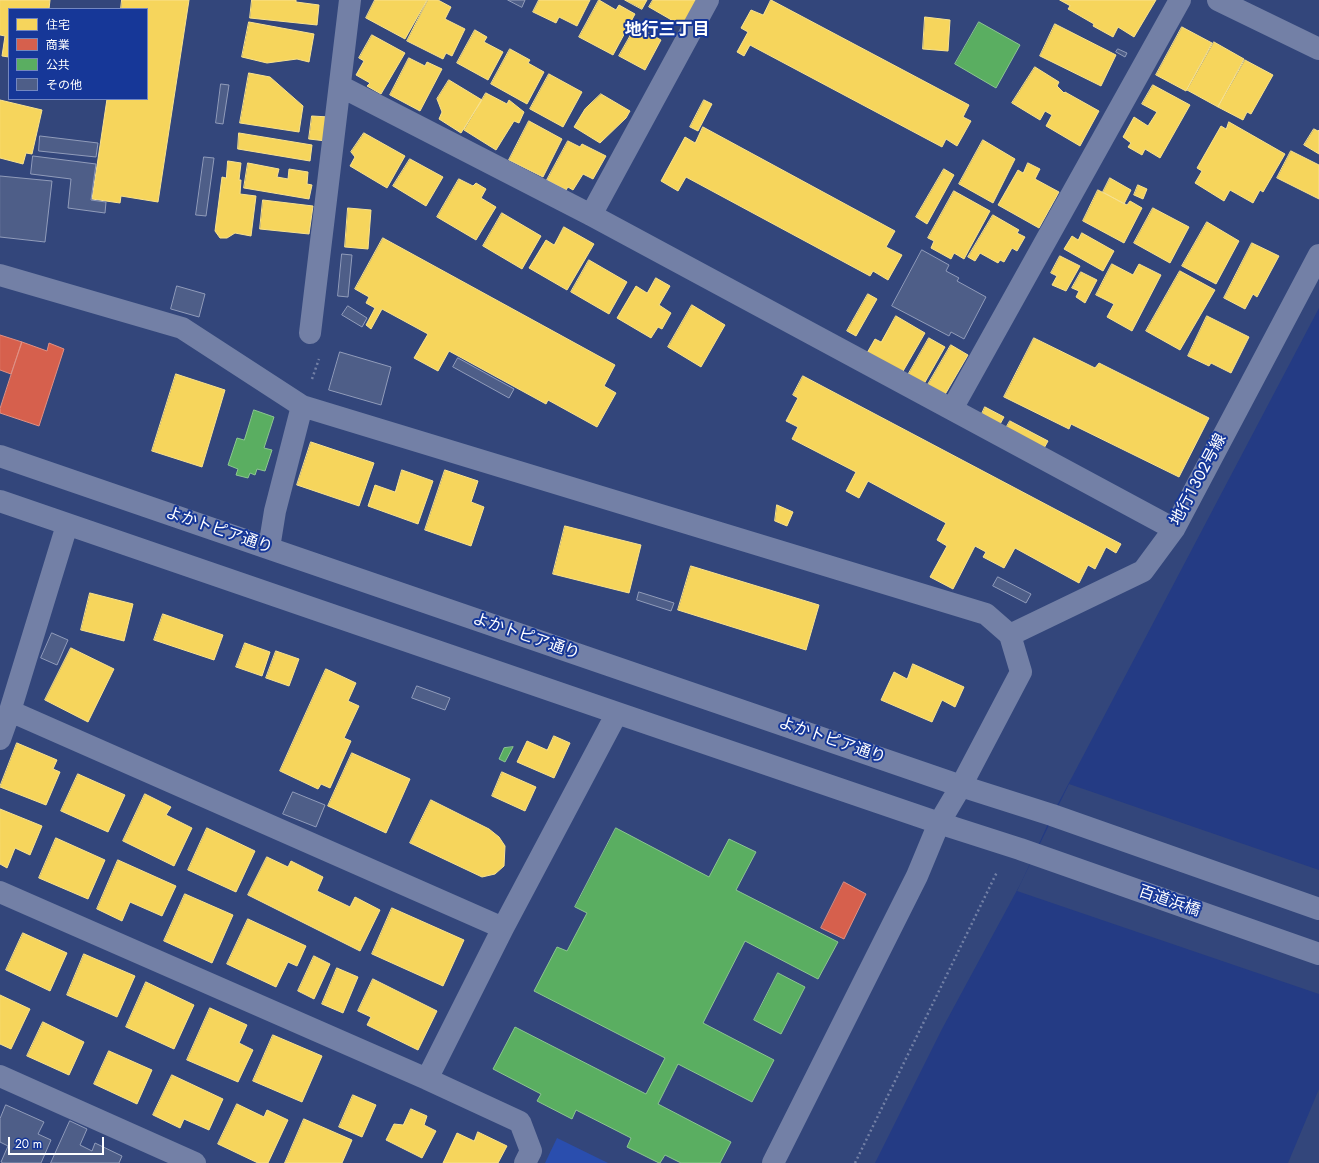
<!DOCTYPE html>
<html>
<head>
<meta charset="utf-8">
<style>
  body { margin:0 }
  #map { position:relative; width:1319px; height:1163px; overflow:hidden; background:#33467b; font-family:Jost,"Noto Sans JP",sans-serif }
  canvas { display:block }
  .legend { position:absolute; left:8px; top:8px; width:140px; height:92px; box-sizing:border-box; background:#163798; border:1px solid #7387c1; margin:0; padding:5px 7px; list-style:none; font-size:12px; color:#fff }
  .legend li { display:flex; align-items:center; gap:8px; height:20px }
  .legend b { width:20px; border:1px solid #7387c1 }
  .scale { position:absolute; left:8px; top:1137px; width:96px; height:18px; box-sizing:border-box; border:2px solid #fff; border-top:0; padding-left:5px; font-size:12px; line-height:14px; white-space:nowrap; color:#fff; -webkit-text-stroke:3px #163798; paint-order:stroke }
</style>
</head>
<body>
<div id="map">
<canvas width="1319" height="1163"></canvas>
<ul class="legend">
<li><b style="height:11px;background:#f6d55c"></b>住宅</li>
<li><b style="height:11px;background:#d6604d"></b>商業</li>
<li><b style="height:11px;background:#5aae61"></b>公共</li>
<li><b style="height:11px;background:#4e5e88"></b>その他</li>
</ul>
<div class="scale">20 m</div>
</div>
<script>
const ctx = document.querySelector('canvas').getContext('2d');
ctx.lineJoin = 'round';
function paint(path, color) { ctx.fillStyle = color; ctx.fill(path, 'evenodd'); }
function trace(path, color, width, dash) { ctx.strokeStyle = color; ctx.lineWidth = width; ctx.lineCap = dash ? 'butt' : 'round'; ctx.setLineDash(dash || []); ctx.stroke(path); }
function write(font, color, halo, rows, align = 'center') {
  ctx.font = font + ' Jost,"Noto Sans JP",sans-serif'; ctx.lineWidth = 4; ctx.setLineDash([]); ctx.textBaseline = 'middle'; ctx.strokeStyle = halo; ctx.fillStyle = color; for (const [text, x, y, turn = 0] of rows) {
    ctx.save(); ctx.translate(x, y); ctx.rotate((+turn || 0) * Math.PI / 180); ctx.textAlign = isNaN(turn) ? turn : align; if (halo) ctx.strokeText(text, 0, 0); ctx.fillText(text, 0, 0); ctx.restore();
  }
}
paint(new Path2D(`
  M557 1138 608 1163H545Z`), '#2a4eae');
paint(new Path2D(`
  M1319 308V1089L1288 1163H875L942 1029 1022 881 1052 815Z`), '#243b84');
paint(new Path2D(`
  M1069 784 1319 870V994L1017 891Z`), '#33467b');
const homes = new Path2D(`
  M0 0H50L49 9H9V57L2 56 5 36 0 35Z
  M122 0H189L158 202 121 196 120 203 92 199 107 99H147V9H121Z
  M252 0H296V2L319 5 317 25 250 18Z
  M375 0H427L405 39 366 18Z
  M428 0H438L451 7 445 19 465 29 452 56 446 53 443 59 407 41Z
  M539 0H590L577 26 559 17 556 23 533 12Z
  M599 0 616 10 619 5 635 14 613 55 579 37Z
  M625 0H647L642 9Z
  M653 0H697L682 26 649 7Z
  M771 0 969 105 963 117 971 121 957 146 946 139 942 147 750 45 744 56 737 52 748 32 741 28 751 10 763 15Z
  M1060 0H1156L1134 37 1118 27 1113 37 1093 26 1094 24 1068 9 1070 6Z
  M925 17 950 20 948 51 923 49Z
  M249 22 314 34 309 62 297 59 267 63 242 57Z
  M1055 24 1116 55 1101 86 1040 56Z
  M636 26 661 40 645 70 619 56Z
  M1182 27 1212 43 1186 91 1156 75Z
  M475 30 487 37 484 42 503 52 488 80 457 63Z
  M372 35 405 53 381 94 367 86 370 83 356 75 364 61 359 58Z
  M1214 42 1244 59 1218 107 1187 90Z
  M510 49 530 60 528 63 544 72 527 104 491 84Z
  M409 58 425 66 427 62 442 69 420 111 390 95Z
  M1245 60 1273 75 1251 114 1247 112 1243 120 1218 107Z
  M1035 67 1059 82 1057 86 1064 93 1065 92 1099 111 1080 146 1046 126 1052 115 1045 111 1040 120 1012 103Z
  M249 73 270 77 303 106 299 132 240 123Z
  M549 74 582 92 563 127 530 109Z
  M449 80 482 100 461 133 439 119 442 112 437 99Z
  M1153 85 1190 105 1160 158 1145 149 1142 155 1128 147 1131 143 1123 137 1134 117 1148 126 1157 112 1142 104Z
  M486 93 507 104 509 100 524 112 519 123 514 121 496 150 464 130Z
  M601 94 630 111 626 118 600 143 574 127 585 109Z
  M0 100 42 110 32 154 26 153 23 164 0 158Z
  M704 100 712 104 698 131 690 127Z
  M312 116 329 117 326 141 309 139Z
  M529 121 562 139 543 177 509 160Z
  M1229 122 1285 154 1263 192 1260 190 1253 203 1230 190 1224 201 1195 183 1202 171 1197 168 1221 126 1226 129Z
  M703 127 895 231 886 247 902 255 888 280 873 271 870 276 686 177 678 191 661 181 685 137 695 143Z
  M1314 129 1318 131 1319 130V154L1304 145Z
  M239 133 312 145 310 161 238 149Z
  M364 133 405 156 387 188 350 166 355 157 351 152Z
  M983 140 1015 159 993 203 959 184Z
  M568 141 580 147 582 144 606 156 593 179 583 174 573 190 568 187 566 190 547 180Z
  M1291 151 1319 165V199L1277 178Z
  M410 159 443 177 426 206 393 186Z
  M228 161 241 163 239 180H241L240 194 256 196 251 236 235 233 227 238H220L215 231 222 177 226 178Z
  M248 163 279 169 277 177 288 179 289 169 308 172 307 184 312 185 309 199 244 188Z
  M1028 163 1040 169 1035 179 1059 192 1039 228 998 205 1018 170 1023 173Z
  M944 169 954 175 927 224 916 217Z
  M1110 178 1131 190 1124 204 1103 192Z
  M459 179 473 186 476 183 486 189 481 198 496 207 476 240 437 217Z
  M1138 185 1147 189 1143 199 1134 195Z
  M1098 190 1127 205 1130 201 1142 208 1124 243 1083 221Z
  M954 191 990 211 964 259 954 253 951 259 931 248 934 241 928 238Z
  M263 200 313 206 309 234 260 229Z
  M348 208 371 210 368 249 345 247Z
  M1153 208 1189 227 1170 263 1134 243Z
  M502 213 541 236 522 269 483 246Z
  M993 215 1019 230 1017 233 1025 237 1017 251 1012 248 1004 262 1000 260 998 263 980 253 975 261 968 257Z
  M1207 222 1239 241 1216 284 1182 266Z
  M564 227 594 244 567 290 529 268 546 240 554 245Z
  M1082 233 1114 251 1103 271 1064 249 1072 236 1078 240Z
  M383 238 615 365 604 386 616 393 597 427 548 400 546 404 449 351 438 371 414 358 428 334 382 309 371 329 366 325 375 308 366 303 369 297 355 289Z
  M1252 243 1279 256 1257 297 1253 294 1245 309 1224 298Z
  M1060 256 1080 266 1066 291 1052 285 1057 276 1051 273Z
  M589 260 627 282 609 314 571 292Z
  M1112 264 1133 275 1139 264 1161 275 1132 331 1107 317 1114 304 1096 295Z
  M1180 271 1215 290 1180 350 1146 331Z
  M1081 272 1097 280 1085 303 1076 297 1079 291 1072 288Z
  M656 278 670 286 659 305 671 313 662 329 658 327 651 338 617 318 636 286 647 293Z
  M868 294 877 299 856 336 847 331Z
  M692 305 725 325 701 367 668 347Z
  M896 316 925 333 902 373 867 353 875 339 881 342Z
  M1207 316 1249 337 1231 373 1211 363 1209 366 1188 356Z
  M929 338 945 347 920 391 904 382Z
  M1034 338 1095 368 1099 363 1209 418 1179 477 1071 424 1069 429 1004 397Z
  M951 345 968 355 943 398 926 388Z
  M176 374 225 390 202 467 152 451Z
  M803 376 1121 544 1116 553 1106 547 1095 569 1088 565 1079 583 1015 548 1004 568 983 557 986 552 975 546 953 589 930 577 947 546 937 540 946 523 868 481 859 498 846 491 856 472 792 439 798 427 786 421 798 398 793 395Z
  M985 407 1004 417 999 426 981 416Z
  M1010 421 1048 441 1043 450 1005 430Z
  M311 442 374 463 359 506 297 485Z
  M402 470 433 481 418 524 368 506 375 485 395 492Z
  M445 470 478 481 471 502 484 507 471 546 425 530Z
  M777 505 793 512 787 526 775 521Z
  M565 526 641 545 629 593 553 574Z
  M691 566 819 605 806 650 678 610Z
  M90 593 133 604 124 641 81 630Z
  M163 614 223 635 214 660 154 640Z
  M245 643 270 652 262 676 236 667Z
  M71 648 114 669 88 722 45 700Z
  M276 651 299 659 289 686 266 678Z
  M913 664 964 687 955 707 942 700 932 722 881 700 894 672 907 679Z
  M326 669 356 683 348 701 359 706 344 738 351 741 330 788 321 784 318 789 280 771Z
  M554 736 570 743 554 778 517 762 527 741 547 750Z
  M17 743 57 760 53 769 60 772 46 805 0 787Z
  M352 753 410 779 386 833 328 806Z
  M502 772 536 787 525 811 492 796Z
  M78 774 125 795 108 832 61 811Z
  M145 794 171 807 166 815 192 828 174 866 123 841Z
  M431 800 489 829 499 837 505 846 504 866 495 874 482 877 410 843Z
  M0 809 42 826 30 855 15 848 7 868 0 864Z
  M207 828 255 851 236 892 188 870Z
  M56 838 105 860 88 899 39 878Z
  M267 857 288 867 291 861 323 877 317 891 350 907 355 897 380 910 360 951 248 895Z
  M118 860 176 886 162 916 130 902 122 921 97 909Z
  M185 894 233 915 212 963 164 941Z
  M392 908 464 940 443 986 372 954Z
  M248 919 306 946 297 966 288 962 276 987 227 964Z
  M23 933 67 953 50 991 6 970Z
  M84 954 135 976 117 1017 67 995Z
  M314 956 330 964 314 999 298 991Z
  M337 968 358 977 343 1013 322 1004Z
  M373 979 437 1011 418 1050 367 1025 371 1017 358 1011Z
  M146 982 194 1005 174 1049 126 1027Z
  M0 995 30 1009 11 1049 0 1044Z
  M210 1008 247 1025 239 1043 253 1050 238 1082 187 1060Z
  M43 1022 84 1042 69 1075 27 1056Z
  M273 1035 322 1056 302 1102 253 1081Z
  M109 1051 152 1070 137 1104 94 1084Z
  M172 1075 223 1099 209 1130 184 1119 180 1128 153 1115Z
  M353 1095 376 1105 362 1137 339 1127Z
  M237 1104 264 1117 267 1110 288 1120 268 1163H258L218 1144Z
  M411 1109 427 1116 424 1125 436 1131 422 1158 386 1140 394 1124 403 1125Z
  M304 1119 352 1140 342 1163H285Z
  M478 1132 507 1146 498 1163H443L457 1133 474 1141Z`);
paint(homes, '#f6d55c');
trace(homes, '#f9e28d', 1);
const shops = new Path2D(`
  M0 335 22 342 11 374 0 370Z
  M22 342 47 351 49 343 64 349 39 426 0 413V409Z
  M844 882 866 894 844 939 821 928Z`);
paint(shops, '#d6604d');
trace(shops, '#e29082', 1);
const public = new Path2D(`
  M979 22 1020 45 996 88 955 64Z
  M254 410 274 417 264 448 272 450 265 471 257 469 255 475 250 473 248 478 236 475 238 469 228 465 237 438 244 440Z
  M513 747 505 762 499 759 504 748Z
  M616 828 709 877 729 839 756 852 736 890 838 942 818 979 745 941 703 1023 774 1060 752 1102 678 1064 658 1104 731 1142 720 1163H681L665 1155 660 1163H659L627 1147 631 1138 576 1110 572 1119 537 1101 541 1094 493 1069 515 1027 646 1094 665 1058 534 991 557 947 567 951 587 913 575 907Z
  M778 973 805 987 781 1034 754 1020Z`);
paint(public, '#5aae61');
trace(public, '#8cc690', 1);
const building = new Path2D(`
  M508 0H525L522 7Z
  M1118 49 1127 53 1125 57 1116 52Z
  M221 84 229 85 223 124 216 123Z
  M40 136 98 143 96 157 39 151Z
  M33 156 96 164 91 200 106 202 105 213 68 208 71 179 31 174Z
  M204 157 214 158 206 216 196 215Z
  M0 176 52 181 45 242 0 237Z
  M922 250 949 265 946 271 959 278 957 281 986 297 964 339 951 332 949 336 892 306Z
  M342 254 352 255 348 297 338 296Z
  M177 286 205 294 199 317 171 309Z
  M348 306 367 318 362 327 342 315Z
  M340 352 391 367 381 405 329 390Z
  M458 358 514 389 509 398 453 367Z
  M998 577 1031 594 1026 603 993 586Z
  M639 592 674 603 671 611 637 600Z
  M52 633 68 640 57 665 41 658Z
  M417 686 450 698 445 710 412 698Z
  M293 792 325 805 316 827 283 814Z
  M6 1105 44 1122 38 1134 51 1140 41 1163H3L1 1162 8 1146 0 1142V1119Z
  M70 1121 87 1129 80 1145 92 1151 95 1143 122 1156 119 1163H51Z`);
paint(building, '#4e5e88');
trace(building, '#919cba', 1);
trace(new Path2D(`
  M312 379 319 359
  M855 1163 997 872`), '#7380a6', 2.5, [2, 3]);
trace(new Path2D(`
  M1218 0 1319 49
  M340 86 591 215 1174 529
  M591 215 708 0
  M0 275 182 328 302 406 986 614 1010 635 1021 672 961 786 939 823 917 876 773 1163
  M310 333 350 0
  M952 409 1180 0
  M0 456 961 786 1052 815 1319 909
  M0 501 617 713 939 823 1020 849 1319 954
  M269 548 275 511 302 406
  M1010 635 1143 571 1174 529 1319 255
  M10 711 503 928
  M0 739 10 711 67 525
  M0 892 427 1079 503 928 617 713
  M0 1076 195 1163
  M427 1079 520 1122 531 1151 525 1163`), '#7380a6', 22);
write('16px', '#fff', '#163798', [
  ["地行１３０２号線",1199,480,-62],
  ["よかトピア通り",219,531,19],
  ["よかトピア通り",526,637,19],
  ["よかトピア通り",832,741,19],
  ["百道浜橋",1169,902,19]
]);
write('bold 17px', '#fff', '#163798', [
  ["地行三丁目",667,31]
]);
</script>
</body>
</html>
